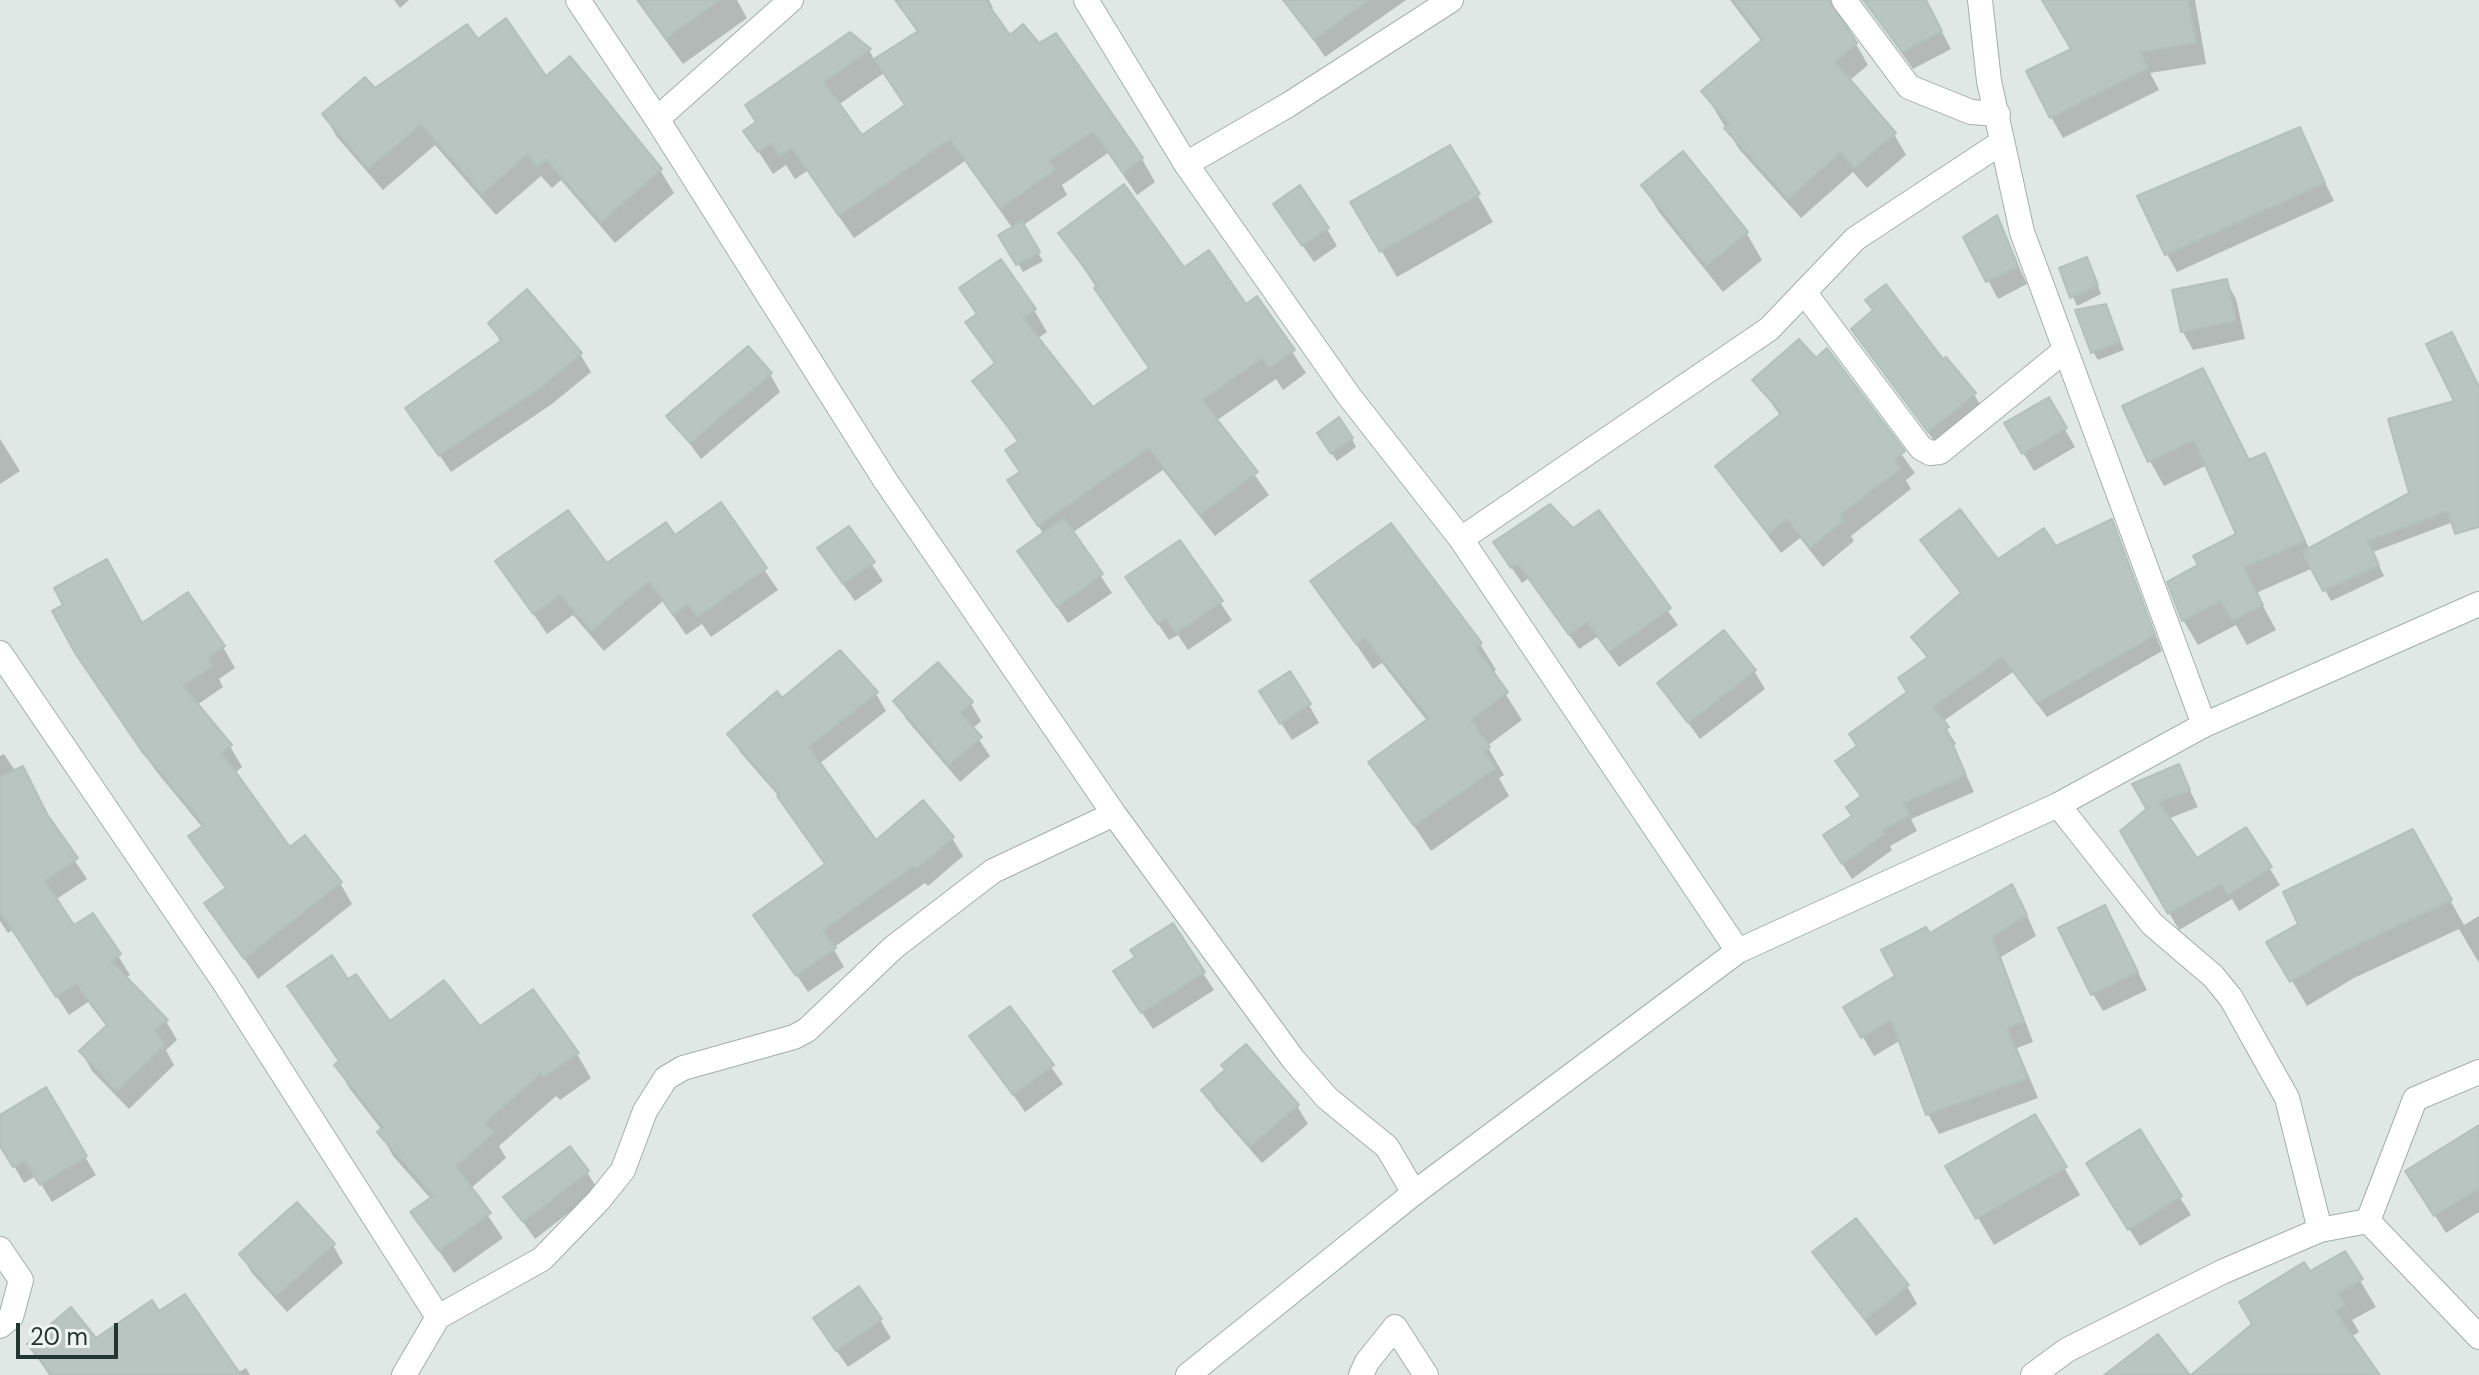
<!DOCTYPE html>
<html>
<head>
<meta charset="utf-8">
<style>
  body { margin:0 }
  #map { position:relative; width:2479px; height:1375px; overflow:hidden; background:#dfe8e5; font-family:"DM Sans",sans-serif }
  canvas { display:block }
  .scale { position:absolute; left:16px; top:1323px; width:102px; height:36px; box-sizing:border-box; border:4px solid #223632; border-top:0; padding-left:10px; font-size:24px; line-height:28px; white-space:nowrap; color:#223632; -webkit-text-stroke:6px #eff5f2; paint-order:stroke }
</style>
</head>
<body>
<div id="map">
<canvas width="2479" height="1375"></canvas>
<div class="scale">20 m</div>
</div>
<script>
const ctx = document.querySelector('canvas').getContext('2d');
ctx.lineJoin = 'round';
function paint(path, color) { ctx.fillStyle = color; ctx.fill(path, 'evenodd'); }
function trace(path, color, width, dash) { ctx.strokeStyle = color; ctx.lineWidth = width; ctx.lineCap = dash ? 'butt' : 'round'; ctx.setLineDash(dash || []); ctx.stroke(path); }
paint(new Path2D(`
  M394 0H409L400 8Z
  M636 0H737L747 18 683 64Z
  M895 0H989L993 8 990 10 1010 38 1142 159 1155 182 1137 195 1108 153 1062 185 1067 195 1022 226 1043 261 1023 272 1001 235 1013 229 965 161 854 238 807 171 795 179 786 165 773 174 746 132 850 35 869 50 875 61 918 33ZM884 73 906 107 861 138 838 105Z
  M1286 0H1406L1325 57Z
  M1730 0H1813L1856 44 1868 65 1849 81 1894 134 1906 155 1867 188 1853 172 1801 218 1739 149 1703 91 1762 42Z
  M1864 0H1925L1951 49 1913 69Z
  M2044 0H2195L2206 64 2150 73 2159 90 2063 138 2051 117 2073 50Z
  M477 42 546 79 570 58 660 170 674 193 615 243 561 180 552 188 541 176 496 215 435 145 383 190 337 137 324 115Z
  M2299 129 2334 201 2177 272 2167 254Z
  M1450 147 1493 222 1397 277 1353 203Z
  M1682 154 1747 234 1762 260 1723 292 1659 212 1643 185Z
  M1996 218 2027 284 1998 299 1966 238Z
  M1286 222 1327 229 1337 246 1314 262Z
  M1061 234 1184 270 1246 307 1257 299 1306 373 1283 390 1276 379 1216 421 1269 495 1215 536 1163 470 1072 533 1112 593 1068 623 1030 569 1044 535 1010 481 1020 474 1007 451 1018 443 975 381 996 365 968 323 977 316 961 289 1034 310 1047 332 1037 339 1093 409 1150 369Z
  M2091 267 2101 294 2077 306 2061 269Z
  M2226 281 2236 299 2245 339 2193 350 2183 332 2174 291Z
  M2109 314 2124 350 2098 360 2093 352Z
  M490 323 580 354 591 372 552 404 451 472 408 409 501 343Z
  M1853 330 1943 362 1974 394 1984 412 1940 449Z
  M1827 351 1915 473 1906 480 1911 489 1851 536 1854 541 1823 567 1800 538 1781 553 1717 467 1781 417 1755 380 1816 360Z
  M2202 370 2250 462 2264 455 2310 550 2411 494 2457 402 2479 389V461L2472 515 2373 552 2384 576 2331 601 2313 568 2256 593 2276 630 2247 645 2236 625 2198 645 2183 620 2201 566 2239 535 2207 465 2164 486 2150 461Z
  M770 374 780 392 701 459 669 416Z
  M2048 400 2075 447 2034 471 2006 424Z
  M0 439 20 471 0 484Z
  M1352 439 1356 447 1337 461 1324 442Z
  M720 505 778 590 711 637 702 624 686 635 663 601 604 651 573 615 547 634 498 562 606 566 674 537Z
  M1598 513 1678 625 1619 667 1597 637 1579 649 1529 578 1522 583 1505 558 1572 531Z
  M2111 522 2162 651 2047 717 2013 672 1942 722 1956 744 1953 746 1974 792 1911 819 1917 831 1890 846 1892 850 1852 879 1834 851 1862 797 1838 762 1859 746 1909 694 1928 660 1913 637 1962 595 1922 540 1998 562 2055 549Z
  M848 529 883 581 855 601 830 566Z
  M1179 542 1232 620 1188 650 1178 635 1169 640 1127 578Z
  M1313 582 1480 644 1496 670 1492 673 1522 720 1487 746 1504 775 1499 778 1509 796 1431 851 1371 763 1428 722 1382 663 1373 669Z
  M142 626 223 647 235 668 219 679 223 687 197 705 230 746 242 767 235 773 290 850 340 883 352 904 258 979 207 904 227 890 191 837 203 828 156 771 90 674Z
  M840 652 876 694 886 711 819 764 875 842 952 838 963 856 928 886 925 883 833 948 844 967 808 992 756 916 826 865 782 800 740 752 730 734 782 701Z
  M1754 671 1765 689 1700 739 1659 684Z
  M896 701 971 704 981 721 972 729 990 756 960 782 906 719Z
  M1309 705 1319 723 1292 740 1272 709Z
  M4 754 87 879 55 900 74 928 93 916 130 975 125 978 166 1021 177 1040 166 1050 174 1065 129 1109 92 1071 81 1051 107 1027 88 1002 69 1015 13 930 8 933 0 921V756Z
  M2178 766 2198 807 2168 819 2196 860 2246 830 2280 885 2239 911 2232 899 2179 930 2122 831 2149 809 2135 785Z
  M2426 857 2464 925 2479 916V963L2459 929 2354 978 2307 1006 2269 942Z
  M2023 906 2036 936 2001 957 2033 1042 2017 1048 2038 1098 1939 1134 1928 1114 1901 1040 1874 1056 1846 1008Z
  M2114 925 2147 990 2103 1011 2093 994Z
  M1137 958 1203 973 1214 990 1153 1029 1126 989Z
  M348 981 389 1024 480 1029 577 1054 591 1078 560 1100 556 1096 499 1146 506 1158 470 1189 503 1238 454 1273 413 1213 431 1199 393 1156 380 1132 382 1130 350 1089 336 1066 340 1063 290 987Z
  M1010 1009 1063 1084 1025 1112 972 1036Z
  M45 1090 96 1175 52 1202 36 1176 24 1183 0 1142V1138Z
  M1204 1090 1297 1106 1308 1124 1262 1163 1214 1108Z
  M2035 1117 2080 1195 1994 1245 1948 1167Z
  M2479 1127V1212L2446 1233 2418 1189Z
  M2139 1132 2191 1215 2140 1246 2099 1181Z
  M587 1172 598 1190 535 1239 506 1198Z
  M333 1245 343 1263 287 1312 252 1273 241 1255Z
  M1815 1253 1907 1286 1917 1304 1876 1336Z
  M2344 1254 2376 1307 2352 1320 2359 1332 2351 1337 2378 1375H2285Z
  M158 1314 237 1373 246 1368 250 1375H49L29 1345 96 1340Z
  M880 1320 891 1338 848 1367 826 1336Z`), '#0003');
const building = new Path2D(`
  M638 0H720L666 38Z
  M895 0H985L1010 35 1023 24 1039 43 1056 33 1143 158 1123 173 1093 131 1049 161 1055 170 1000 209 950 139 839 216 792 148 780 156 771 143 758 152 743 131 756 122 745 105 850 32 871 49 824 82 862 135 905 105 874 59 918 31Z
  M1283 0H1368L1314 40Z
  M1733 0H1829L1857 43 1835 62 1896 133 1854 168 1840 152 1788 199 1724 128 1729 124 1701 91 1763 39Z
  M1863 0H1926L1942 31 1902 52Z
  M2042 0H2188L2196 43 2140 52 2148 68 2050 118 2026 71 2071 49Z
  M506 18 546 76 570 56 662 169 601 222 546 159 538 167 527 154 482 194 421 124 368 169 322 114 365 77 375 88 467 24 478 39Z
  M2300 127 2325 183 2165 255 2137 196Z
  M1450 145 1480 194 1380 252 1350 202Z
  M1683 151 1748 232 1706 266 1641 185Z
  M1124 184 1184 267 1209 250 1246 304 1257 296 1295 350 1269 368 1262 358 1202 400 1258 472 1200 515 1149 448 1038 526 1007 480 1020 472 1005 450 1019 441 972 381 995 363 965 322 977 314 959 288 1001 259 1036 309 1023 318 1093 407 1149 368 1094 288 1098 286 1058 233Z
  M1300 185 1329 228 1302 246 1273 204Z
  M1997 215 2018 266 1986 282 1963 237Z
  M1022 221 1040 252 1016 265 998 235Z
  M2087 257 2098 285 2070 298 2059 268Z
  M2227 279 2236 321 2181 332 2172 290Z
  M1886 284 1943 359 1946 357 1976 393 1928 432 1851 329 1873 310 1865 300Z
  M527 289 582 353 542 387 439 456 405 408 502 340 488 323Z
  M2106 304 2120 342 2091 353 2075 310Z
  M2452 332 2479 387V527L2455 534 2448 511 2368 541 2379 565 2323 591 2302 552 2409 493 2388 419 2454 401 2426 344Z
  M1799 339 1816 358 1827 348 1905 451 1894 460 1901 468 1840 515 1844 520 1810 548 1787 519 1768 534 1715 466 1782 413 1752 380Z
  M748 346 772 373 690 443 666 416Z
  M2203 368 2249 460 2265 453 2305 541 2244 567 2263 605 2232 621 2221 601 2182 621 2167 582 2198 565 2193 556 2236 534 2194 440 2148 462 2122 406Z
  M2049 397 2067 428 2022 454 2004 423Z
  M1339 417 1353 438 1331 454 1317 433Z
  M721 502 767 568 697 617 688 604 673 615 649 581 591 631 560 595 533 614 495 561 568 510 607 563 666 522 675 535Z
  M1550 504 1573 528 1599 510 1671 608 1609 652 1587 622 1569 635 1518 564 1511 568 1493 542Z
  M1960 509 1998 559 2044 528 2056 546 2112 519 2155 635 2037 703 2002 657 1933 707 1949 727 1946 729 1966 775 1904 803 1910 815 1882 830 1885 834 1842 864 1823 835 1852 816 1846 807 1861 796 1835 761 1857 746 1849 734 1907 692 1898 678 1928 657 1911 637 1961 593 1920 540Z
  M1064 518 1103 574 1057 607 1017 551Z
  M1391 523 1482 643 1476 648 1508 692 1471 720 1490 747 1484 752 1496 768 1414 826 1368 762 1429 718 1365 638 1356 644 1310 581Z
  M849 526 875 562 843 584 817 548Z
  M1180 540 1223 601 1176 633 1166 618 1158 624 1125 577Z
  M107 559 142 623 188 592 225 646 208 658 213 666 183 686 232 745 222 753 290 847 305 835 342 882 244 959 204 903 226 888 188 836 204 825 141 750 75 653 52 611 63 605 54 588Z
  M1724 630 1756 670 1688 723 1657 683Z
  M840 650 878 692 809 747 876 840 923 800 954 837 916 869 914 866 823 930 836 948 796 976 753 915 825 864 777 796 779 794 727 734 777 691 782 698Z
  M938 662 973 702 960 713 982 737 949 765 893 701Z
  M1290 671 1311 704 1280 724 1259 691Z
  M2179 764 2190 790 2159 802 2197 858 2246 827 2272 867 2228 895 2221 884 2168 914 2120 831 2150 806 2146 808 2132 784Z
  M23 766 47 814 78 858 45 881 74 925 93 913 121 954 111 961 168 1020 155 1030 165 1045 117 1091 79 1051 107 1025 76 984 56 997 0 911V777Z
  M2413 829 2452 900 2340 953 2290 982 2266 942 2298 924 2283 892Z
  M2012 884 2027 915 1992 937 2024 1022 2007 1028 2028 1078 1926 1115 1891 1020 1861 1038 1843 1007 1895 976 1881 950 1926 927 1930 933Z
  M2105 905 2138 972 2091 995 2058 928Z
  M1173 923 1205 972 1141 1013 1113 971 1135 957 1130 950Z
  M332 955 348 979 356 974 390 1021 444 980 480 1026 533 989 579 1053 544 1077 541 1073 485 1123 494 1133 456 1166 491 1213 439 1251 410 1212 433 1196 377 1132 383 1127 334 1065 339 1061 287 986Z
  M1010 1006 1054 1065 1013 1095 969 1036Z
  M1246 1044 1299 1105 1250 1146 1201 1090 1225 1070 1221 1065Z
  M46 1087 87 1156 40 1185 24 1160 13 1167 0 1146V1115Z
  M2035 1114 2067 1167 1976 1219 1945 1166Z
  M2479 1125V1188L2434 1216 2405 1171Z
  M2140 1129 2182 1196 2128 1230 2086 1163Z
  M570 1146 589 1171 523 1222 503 1197Z
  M297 1202 335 1244 276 1296 239 1254Z
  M1856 1218 1909 1285 1865 1320 1812 1252Z
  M2345 1251 2363 1279 2338 1293 2345 1305 2335 1311 2380 1375H2191L2252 1324 2239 1302 2304 1262 2310 1271Z
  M859 1286 882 1319 836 1351 813 1318Z
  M185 1294 241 1375H52L27 1344 71 1307 96 1338 152 1300 159 1311Z
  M2158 1334 2190 1375H2104Z`);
paint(building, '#b8c5c1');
trace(building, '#b2c1bc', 2);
const street = new Path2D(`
  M578 0 657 119 885 480 1114 814 1293 1059 1327 1098 1387 1147 1414 1193
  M1844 0 1909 87 1971 112 1998 114
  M1980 0 1989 81 2022 232 2204 725
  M657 119 791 0
  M1186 164 1288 105 1451 0
  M1804 292 1921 448 1930 453 1940 452 2064 351
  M1461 539 1769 329 1855 239 2002 142
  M0 653 226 985 438 1317
  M2058 805 2152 924 2213 976 2231 998 2287 1098 2320 1230 2368 1221
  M2368 1221 2415 1099 2479 1072
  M2368 1221 2479 1337
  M0 1249 21 1280 11 1317 0 1326
  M404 1375 438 1317 542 1259 599 1200 623 1170 645 1111 666 1078 683 1068 794 1037 807 1030 894 947 993 871 1114 814
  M1361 1375 1367 1362 1395 1327 1426 1375
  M2033 1375 2067 1350 2222 1272 2320 1230`);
const secondary = new Path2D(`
  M1086 0 1186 164 1349 396 1461 539 1738 951
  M1188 1375 1414 1193 1738 951 2058 805 2204 725 2479 604`);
trace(street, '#a3afac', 26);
trace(secondary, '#a0b2ad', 26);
trace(street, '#fff', 24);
trace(secondary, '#fff', 24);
</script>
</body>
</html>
